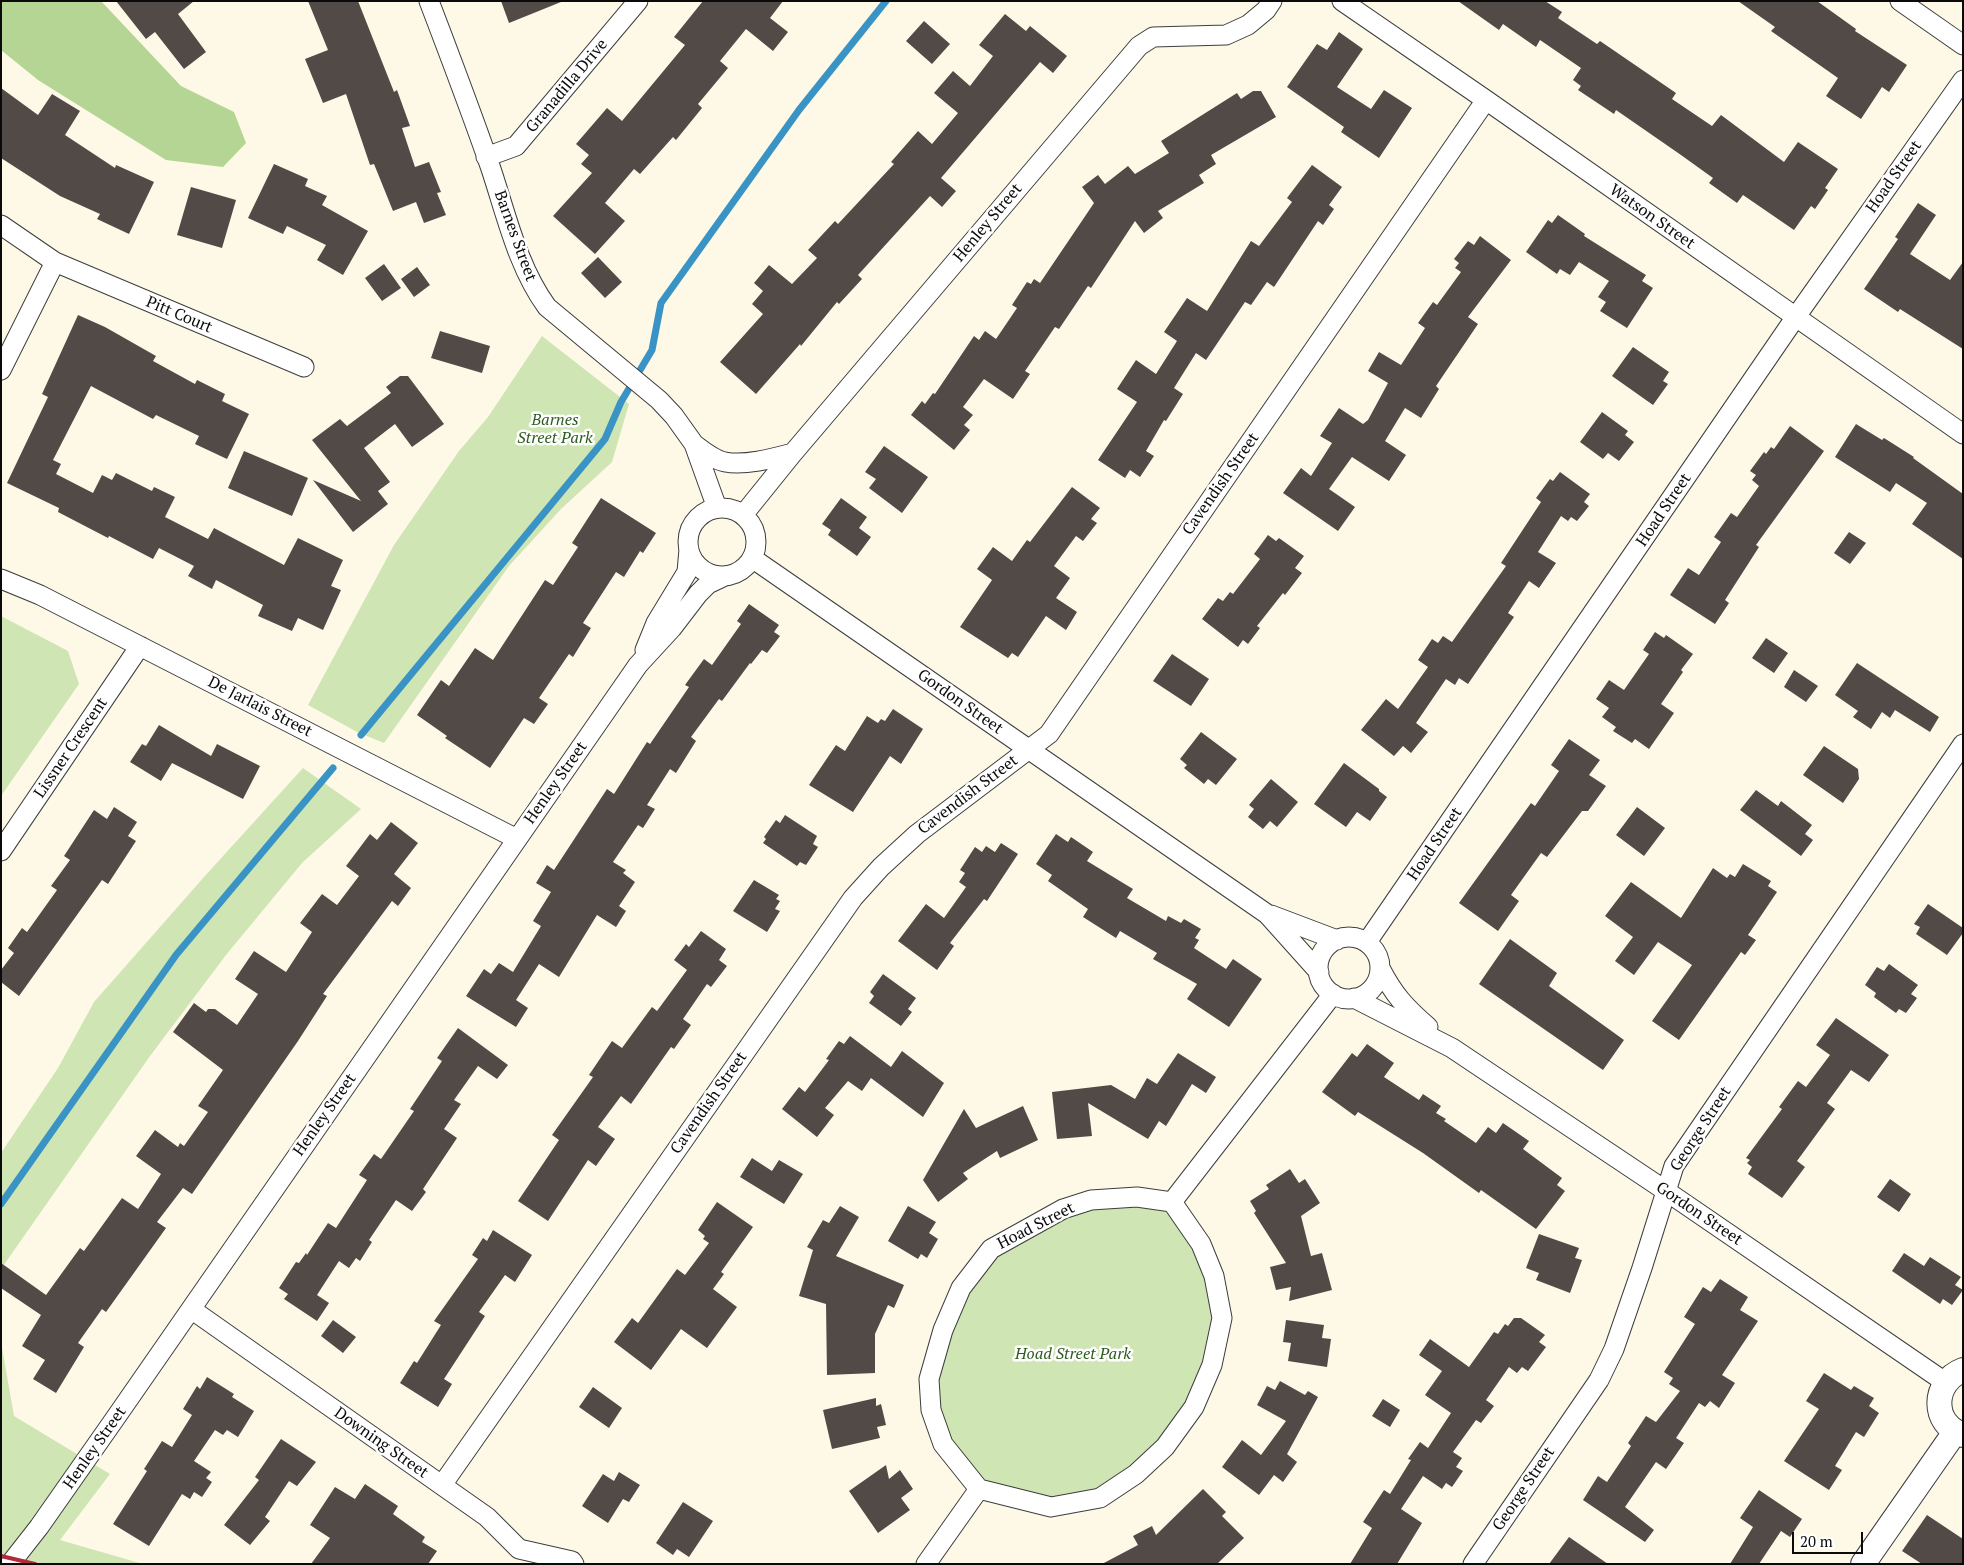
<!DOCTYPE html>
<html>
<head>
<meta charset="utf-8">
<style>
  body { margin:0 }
  #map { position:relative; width:1964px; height:1565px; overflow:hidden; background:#fef9e7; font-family:"PT Serif",serif }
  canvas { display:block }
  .frame { position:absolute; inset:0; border:2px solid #0a0a0a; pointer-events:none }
  .scale { position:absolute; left:1792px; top:1532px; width:71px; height:22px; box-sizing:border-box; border:2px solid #0a0a0a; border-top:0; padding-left:6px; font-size:15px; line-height:18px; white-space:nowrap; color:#0a0a0a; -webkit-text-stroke:4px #fff; paint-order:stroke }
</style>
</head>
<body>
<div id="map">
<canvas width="1964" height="1565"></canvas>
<div class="frame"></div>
<div class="scale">20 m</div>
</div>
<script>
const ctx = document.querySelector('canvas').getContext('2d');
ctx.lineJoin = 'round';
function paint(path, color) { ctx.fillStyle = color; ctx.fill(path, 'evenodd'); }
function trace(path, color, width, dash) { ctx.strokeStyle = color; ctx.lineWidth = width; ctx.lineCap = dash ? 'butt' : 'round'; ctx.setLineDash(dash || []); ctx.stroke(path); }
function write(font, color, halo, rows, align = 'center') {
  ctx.font = font + ' "PT Serif",serif'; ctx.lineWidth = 5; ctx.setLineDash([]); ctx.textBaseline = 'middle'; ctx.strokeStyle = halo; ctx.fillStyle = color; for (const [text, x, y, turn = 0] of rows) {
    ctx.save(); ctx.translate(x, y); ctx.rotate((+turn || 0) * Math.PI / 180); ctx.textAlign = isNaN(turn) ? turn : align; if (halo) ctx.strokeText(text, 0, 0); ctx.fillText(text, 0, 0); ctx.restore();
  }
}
paint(new Path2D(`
  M542 336 629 404 612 462 561 509 509 566 384 743 357 732 308 705 394 545 459 451 488 417Z
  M1 616 68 651 79 684 1 796Z
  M303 768 361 809 302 863 226 955 150 1056 1 1269V1153L58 1068 94 1002 204 877Z
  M1172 1202 1201 1244 1222 1318 1194 1407 1100 1498 1051 1507 979 1489 931 1410 943 1330 991 1249 1063 1209Z
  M1 1342 14 1416 110 1474 60 1540 143 1564H1Z`), '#cfe5b4');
paint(new Path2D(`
  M1 1H101L181 86 234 112 246 143 223 167 166 160 38 80 1 50Z`), '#b4d594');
trace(new Path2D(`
  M361 735 605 439 621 402 652 350 661 303 799 110 886 1
  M1 1204 176 955 333 768`), '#3a93c5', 7);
paint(new Path2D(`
  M116 1H194L178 14 206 52 184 69 155 32 146 39Z
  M308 1H358L394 92 397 90 410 126 402 128 415 167 429 162 441 192 437 193 446 215 424 223 416 202 393 211 374 164 370 165 346 94 323 103 305 59 328 50Z
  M501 1H561V2L509 23Z
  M703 1H783L770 18 788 32 773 51 746 29 720 61 728 68 698 104 702 108 676 140 673 137 640 174 634 169 605 203 625 221 595 254 553 216 592 173 581 164 589 155 576 144 607 108 622 121 685 45 674 37Z
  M1458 1H1545L1562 12 1558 18 1597 44 1600 41 1676 93 1672 99 1712 126 1721 115 1784 162 1798 142 1838 169 1825 188 1828 190 1815 209 1811 206 1794 230 1743 195 1737 203 1709 183 1713 178 1681 155 1616 110 1614 114 1578 90 1581 86 1573 80 1581 68 1540 40 1536 47 1503 24 1499 30Z
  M1738 1H1817L1856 29 1855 31 1907 65 1889 92 1882 87 1861 119 1826 96 1838 78 1771 31 1775 27Z
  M1005 14 1026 31 1030 26 1067 56 1053 73 1040 62 941 178 956 191 942 207 930 196 858 275 862 279 839 304 837 302 801 346 800 344 756 394 720 362 763 314 752 304 763 291 754 283 769 265 792 284 817 258 808 250 835 221 838 224 894 164 891 162 918 131 932 144 958 113 934 93 953 71 970 86 993 56 979 45Z
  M924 21 950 44 932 64 906 41Z
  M1339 32 1363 49 1337 87 1371 109 1384 90 1412 108 1379 158 1341 132 1344 127 1287 87 1317 44 1327 50Z
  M1 88 38 115 52 94 80 111 65 135 115 168 116 165 154 182 129 234 97 219 100 214 60 196 1 158Z
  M1253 91H1261L1276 117 1211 155 1216 164 1199 175 1204 183 1158 211 1163 218 1144 233 1135 221 1091 288 1088 286 1059 329 1055 327 1025 371 1030 374 1013 399 984 379 963 407 973 415 964 425 970 430 954 450 911 415 922 401 925 404 933 393 935 394 974 336 979 340 985 331 996 339 1017 308 1012 305 1027 282 1031 284 1034 279 1040 283 1094 203 1082 187 1098 175 1105 184 1128 166 1135 174 1169 153 1161 141 1237 93 1241 99Z
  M274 164 308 179 305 186 327 196 322 205 368 231 343 275 317 260 326 245 287 226 283 234 248 218Z
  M1312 165 1342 187 1329 205 1334 209 1323 225 1318 221 1274 287 1267 282 1251 305 1245 302 1206 360 1196 353 1174 388 1183 394 1166 421 1164 420 1146 451 1154 456 1140 477 1130 470 1125 478 1098 460 1137 402 1117 389 1136 360 1156 374 1177 341 1164 332 1187 298 1207 311 1251 241 1259 246 1292 202 1287 198Z
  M191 187 236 200 222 248 177 235Z
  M1918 203 1936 215 1910 254 1950 280 1963 262V349L1900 309 1898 312 1864 289 1898 239 1895 237Z
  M1558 215 1585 234 1584 236 1646 275 1642 281 1653 288 1627 328 1600 311 1606 302 1598 297 1609 281 1579 262 1570 275 1560 269 1557 274 1526 252 1548 220 1552 223Z
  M1480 236 1511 260 1468 317 1478 324 1436 386 1439 389 1421 418 1405 408 1385 441 1406 455 1389 481 1352 457 1329 489 1355 507 1338 531 1283 493 1301 468 1311 476 1332 443 1320 436 1339 408 1363 424 1368 420 1388 383 1368 371 1379 352 1401 365 1425 328 1418 323 1433 302 1437 305 1461 272 1455 268 1459 263 1454 259 1468 241 1474 245Z
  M598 257 622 282 605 298 581 273Z
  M384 264 401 288 382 301 365 278Z
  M417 267 430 285 414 297 401 279Z
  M78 315 105 327 156 356 153 361 195 384 197 380 225 394 222 401 249 414 227 459 195 444 199 436 156 415 153 419 91 386 53 460 61 464 56 474 93 493 102 475 112 480 116 473 152 491 154 487 175 497 165 517 208 539 214 528 284 565 298 538 343 560 331 586 341 590 323 630 298 618 292 631 258 616 263 605 216 580 212 589 188 576 194 566 159 548 153 559 109 536 108 538 58 512 59 508 7 483 48 397 42 394Z
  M440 331 490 346 482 373 431 358Z
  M1633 347 1669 372 1663 381 1668 384 1653 405 1612 376Z
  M400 376H408L444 424 412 447 395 424 364 448 390 482 378 491 388 504 353 532 313 480 361 501 312 440 340 419 347 426 391 393 386 387Z
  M1602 412 1628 431 1625 435 1634 442 1619 461 1608 453 1603 459 1580 442Z
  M1856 424 1882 440 1884 438 1914 457 1913 458 1963 494V559L1912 524 1927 503 1896 483 1890 492 1835 457Z
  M1790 426 1824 451 1756 545 1759 547 1725 600 1729 603 1715 624 1670 595 1688 568 1699 575 1721 542 1714 537 1731 513 1737 517 1759 486 1752 480 1756 475 1750 471 1764 452 1766 454 1771 447 1774 449Z
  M884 446 928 477 902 513 869 488 876 479 865 472Z
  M244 451 308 478 292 516 228 488Z
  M1560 472 1590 494 1584 502 1589 506 1577 521 1571 517 1568 521 1561 516 1538 552 1556 563 1539 588 1529 581 1508 613 1514 617 1468 684 1459 678 1455 685 1446 679 1416 723 1428 732 1411 753 1403 746 1394 756 1361 730 1386 699 1398 709 1428 667 1418 660 1432 639 1438 643 1443 636 1452 642 1506 566 1501 563 1541 502 1536 498 1550 479 1553 481Z
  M1072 487 1100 508 1091 519 1097 523 1083 541 1076 536 1054 566 1070 578 1056 598 1077 612 1066 630 1046 616 1018 657 1012 653 1008 658 960 627 992 580 977 569 993 547 1012 561 1027 540 1030 542Z
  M601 498 656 533 643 553 640 551 624 577 616 572 583 623 591 628 573 657 569 654 539 698 548 704 534 724 524 718 490 768 445 738 447 736 417 715 441 680 449 686 475 648 493 660 545 580 553 585 578 547 572 543Z
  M841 498 867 517 859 528 871 537 857 556 828 535 831 530 822 524Z
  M1849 532 1866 543 1850 564 1834 553Z
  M1268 535 1276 541 1279 538 1304 556 1295 568 1302 573 1285 595 1283 593 1257 626 1260 628 1248 644 1243 640 1238 647 1202 619 1218 598 1223 601 1230 592 1233 594 1260 559 1254 554Z
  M749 604 779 625 774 632 780 636 767 653 762 650 751 664 750 663 722 701 719 699 691 737 696 741 676 773 670 769 647 805 655 809 643 828 638 825 613 862 626 870 623 873 635 882 619 906 626 911 616 927 597 915 559 977 539 964 516 1000 528 1008 516 1027 466 996 484 969 491 974 499 963 513 972 541 926 533 921 551 892 536 883 547 865 554 870 607 789 614 794 647 742 650 744 689 687 685 685 704 659 712 665 741 624 737 621Z
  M1655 632 1664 638 1666 635 1693 654 1681 670 1683 672 1661 704 1674 713 1649 749 1635 739 1632 743 1613 731 1616 727 1602 717 1609 708 1596 699 1609 680 1624 690 1649 654 1643 650Z
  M1766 638 1788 653 1774 673 1752 658Z
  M1172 654 1209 679 1191 706 1153 681Z
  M1857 663 1939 717 1930 732 1895 710 1890 718 1882 712 1871 729 1853 717 1858 711 1835 695Z
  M1794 670 1818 686 1806 702 1784 687Z
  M893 709 923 729 901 764 890 756 853 812 809 785 836 745 845 751 867 716 878 723 881 719 885 721Z
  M159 725 211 756 217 744 260 766 243 799 172 763 161 781 130 762 142 744 146 746Z
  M1201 732 1237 759 1216 785 1208 779 1204 784 1184 768 1187 765 1180 759Z
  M1569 739 1600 760 1589 775 1606 786 1588 811H1582L1547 857 1541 853 1511 895 1519 901 1498 931 1459 903 1531 803 1535 806 1559 771 1551 765Z
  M1824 746 1858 769 1859 779 1843 803 1803 775Z
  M1344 763 1379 789V791L1387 797 1370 821 1357 812 1346 827 1314 804Z
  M1271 779 1298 802 1277 827 1270 821 1263 829 1248 817 1254 809 1249 805Z
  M1756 790 1778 806 1781 801 1812 825 1805 834 1813 840 1801 856 1740 810Z
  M114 807 137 822 128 836 136 841 108 884 102 880 19 996 1 982V970L14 953 8 948 22 928 27 932 57 890 51 886 70 860 64 856 94 810 107 819Z
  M1637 807 1665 828 1644 856 1616 835Z
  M785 815 817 836 813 844 818 847 806 865 800 862 797 866 763 843 766 839 764 837 776 820 780 823Z
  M391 822 418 843 394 874 411 888 398 906 392 901 323 994 327 996 298 1041 192 1194 183 1188 157 1222 166 1228 106 1312 102 1309 78 1343 84 1347 56 1393 33 1379 45 1360 22 1346 41 1315 1 1288V1263L46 1295 80 1248 84 1251 122 1198 138 1209 161 1174 136 1156 155 1130 178 1147 180 1143 184 1146 208 1112 198 1106 223 1070 173 1032 194 1003 206 1012 208 1009H215L237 1025 258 994 235 979 254 951 286 972 312 932 300 923 322 894 337 905 359 876 346 866 370 834 377 840Z
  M1056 834 1068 842 1071 837 1093 852 1087 861 1133 889 1127 898 1166 921 1168 916 1181 923 1184 919 1201 929 1195 938 1199 940 1194 948 1226 969 1233 959 1262 979 1229 1027 1187 999 1197 984 1153 959 1157 953 1120 931 1116 938 1083 917 1088 909 1048 881 1052 875 1036 864Z
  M1001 843 1018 854 987 901 984 899 950 943 954 946 937 970 898 941 926 904 944 918 966 887 959 882 965 873 960 870 975 847 982 852 986 846 995 852Z
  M1743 864 1771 881 1768 886 1777 892 1748 935 1756 940 1745 955 1741 952 1679 1040 1652 1021 1692 965 1658 942 1634 975 1615 961 1633 937 1605 916 1631 882 1681 918 1713 868 1727 878 1730 874 1735 877Z
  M754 880 779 895 776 899 780 901 775 909 780 911 767 932 733 911Z
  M1928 904 1963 928V933L1947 955 1916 934 1920 927 1914 924Z
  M701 931 726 949 719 960 727 966 711 987 707 984 683 1019 691 1025 674 1049 671 1047 631 1104 621 1096 598 1127 615 1139 596 1166 588 1160 548 1221 518 1201 559 1140 552 1135 593 1077 589 1075 612 1041 622 1048 652 1007 657 1011 687 970 674 960 686 944 689 947Z
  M1510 939 1557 973 1549 986 1624 1040 1603 1070 1479 984Z
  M1889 964 1918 985 1911 994 1917 998 1906 1013 1899 1009 1896 1013 1874 997 1876 993 1865 985 1877 967 1884 971Z
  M883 974 916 998 908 1009 912 1012 901 1026 869 1003 874 996 870 992Z
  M1836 1018 1889 1055 1869 1082 1851 1070 1827 1103 1835 1109 1797 1161 1805 1167 1782 1198 1748 1174 1752 1167 1747 1163 1750 1160 1746 1158 1782 1109 1779 1107 1798 1081 1806 1087 1830 1055 1816 1045Z
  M458 1028 508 1065 497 1079 478 1066 454 1100 461 1104 444 1129 457 1138 423 1189 426 1192 412 1211 396 1200 369 1240 372 1242 360 1261 356 1258 349 1268 339 1261 317 1295 329 1303 317 1321 284 1299 288 1294 279 1288 296 1262 299 1263 306 1253 307 1255 328 1223 336 1228 367 1180 359 1175 374 1154 381 1159 414 1111 410 1109 442 1061 437 1058Z
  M850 1036 891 1067 902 1051 944 1083 923 1117 871 1078 862 1091 848 1081 825 1108 834 1115 817 1137 782 1109 799 1087 805 1092 829 1060 826 1059 839 1041 844 1044Z
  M1367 1044 1394 1063 1384 1077 1419 1100 1423 1094 1441 1106 1436 1113 1446 1119 1444 1121 1476 1143 1488 1127 1496 1133 1503 1123 1529 1141 1523 1149 1562 1178 1557 1185 1565 1191 1536 1229 1481 1190 1479 1193 1423 1153 1358 1112 1355 1116 1322 1092 1352 1053 1357 1057Z
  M1178 1053 1216 1077 1206 1093 1192 1084 1166 1126 1159 1121 1148 1139 1088 1103 1092 1136 1057 1139 1052 1092 1111 1085 1135 1099 1147 1078 1157 1084Z
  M1023 1106 1038 1140 1000 1158 997 1151 963 1173 968 1179 938 1202 923 1180 964 1109 976 1128Z
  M752 1158 772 1171 779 1160 803 1174 784 1204 740 1177Z
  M1290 1169 1299 1183 1305 1179 1320 1203 1301 1216 1311 1256 1322 1253 1332 1290 1289 1301 1291 1287 1276 1290 1270 1267 1286 1263 1254 1213 1256 1211 1250 1201 1269 1189 1266 1185Z
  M1890 1179 1911 1194 1899 1212 1877 1197Z
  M717 1202 753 1227 721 1272 724 1274 713 1289 737 1307 707 1348 681 1329 651 1370 614 1342 632 1318 638 1323 677 1269 685 1275 709 1243 703 1239 705 1236 698 1230Z
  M840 1206 859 1217 836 1256 904 1285 894 1308 888 1305 875 1334V1373L827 1375 826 1304 799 1296 813 1250 807 1247 823 1220 829 1223Z
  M908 1206 936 1222 929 1233 938 1239 927 1258 921 1254 918 1259 888 1241Z
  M493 1230 532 1255 515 1282 505 1275 479 1312 485 1316 444 1379 452 1384 438 1407 400 1383 414 1361 417 1363 441 1325 434 1321 478 1259 472 1255 483 1238 487 1241Z
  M1539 1234 1579 1248 1575 1258 1582 1260 1570 1293 1536 1280 1539 1273 1526 1268Z
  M1904 1253 1924 1266 1930 1257 1961 1277 1955 1285 1963 1290 1952 1305 1943 1299 1940 1304 1892 1271Z
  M1720 1279 1748 1297 1740 1310 1758 1321 1722 1375 1735 1383 1719 1408 1710 1401 1705 1407 1699 1403 1676 1438 1684 1443 1666 1469 1656 1462 1625 1507 1654 1530 1645 1542 1583 1500 1598 1476 1607 1482 1631 1446 1628 1443 1646 1416 1656 1422 1680 1391 1669 1384 1673 1378 1664 1372 1695 1324 1684 1317 1703 1287 1711 1292Z
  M1514 1318H1521L1545 1335 1539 1342 1546 1347 1528 1371 1522 1367 1517 1373 1509 1367 1486 1400 1494 1406 1481 1423 1476 1420 1453 1452 1462 1458 1456 1467 1463 1471 1452 1487 1446 1483 1442 1489 1423 1476 1401 1509 1422 1523 1397 1564H1350L1372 1528 1363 1522 1384 1490 1390 1494 1411 1460 1408 1459 1420 1442 1428 1448 1451 1413 1425 1395 1442 1371 1419 1355 1430 1339 1469 1367 1494 1332 1498 1334 1505 1324 1508 1326Z
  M333 1320 356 1337 343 1353 321 1336Z
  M1286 1320 1324 1325 1322 1338 1331 1339 1327 1367 1288 1361 1291 1343 1283 1342Z
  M1824 1373 1851 1390 1854 1386 1874 1398 1869 1406 1879 1413 1864 1437 1856 1432 1835 1466 1842 1470 1829 1490 1784 1461 1819 1409 1806 1401Z
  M207 1377 234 1394 232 1397 254 1411 238 1437 227 1430 223 1435 215 1430 194 1461 211 1472 206 1478 212 1482 202 1497 194 1492 190 1499 182 1494 149 1546 113 1524 147 1471 144 1469 162 1441 172 1447 192 1415 183 1409 197 1386 200 1389Z
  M1280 1381 1305 1395 1308 1391 1318 1397 1287 1454 1297 1462 1283 1482 1274 1475 1259 1495 1222 1467 1242 1440 1261 1455 1286 1421 1257 1405 1267 1386 1275 1390Z
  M593 1387 622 1408 609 1428 579 1407Z
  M876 1398V1406L881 1404 886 1425 877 1427 880 1438 832 1449 823 1410Z
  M1383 1399 1400 1410 1390 1427 1372 1416Z
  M281 1439 316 1462 297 1486 289 1481 265 1517 270 1521 250 1545 224 1525 259 1480 255 1477Z
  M886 1465 889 1479 900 1470 913 1489 901 1498 910 1510 878 1533 849 1491Z
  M619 1472 640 1485 629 1502 623 1499 608 1523 582 1506 603 1474 614 1481Z
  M365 1484 398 1506 393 1514 425 1537 422 1542 437 1551 428 1564H311L330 1538 310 1525 335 1487 355 1499Z
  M1203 1489 1226 1512 1222 1516 1244 1538 1217 1564H1102L1138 1545 1133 1536 1152 1526 1156 1535Z
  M1759 1490 1802 1519 1790 1537 1781 1531 1759 1564H1730L1753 1527 1740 1518Z
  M683 1502 713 1521 689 1557 677 1549 673 1555 656 1543Z
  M1927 1515 1963 1539V1564H1922L1902 1551Z
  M1569 1537 1608 1564H1549Z`), '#514a47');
const minor = new Path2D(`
  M429 1C450 56 471 111 490 166 506 213 517 266 547 307L659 400 674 416 694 444 717 508
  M1342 1 1486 100 1963 434
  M1900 1 1963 45
  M486 157 516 146 638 1
  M1 225 55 262 304 367
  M1 370 55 262
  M694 444C703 451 714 460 725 462 745 466 774 458 793 453
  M688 542a34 34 0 1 1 68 0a34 34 0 1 1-68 0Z
  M743 515 793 453 1139 46 1153 37 1226 35 1248 25 1266 10 1272 1
  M752 558 1267 914 1319 972
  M1 579 40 595 517 839
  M645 650 656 623 687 572 689 549
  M1 851 140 646
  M1271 915 1337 940
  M1318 968a31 31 0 1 1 62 0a31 31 0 1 1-62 0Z
  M1367 942 1795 318 1963 80
  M1380 968C1394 995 1405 1007 1428 1027
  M1354 998 1452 1048 1666 1191 1945 1382
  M1137 1197 1172 1202 1201 1244 1214 1276 1222 1318 1212 1365 1194 1407 1165 1447 1136 1474 1100 1498 1051 1507 979 1489 943 1444 931 1410 929 1379 943 1330 961 1288 991 1249 1063 1209 1091 1200Z
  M1172 1202 1333 994
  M191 1309 487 1517 519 1549 572 1561 574 1564
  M442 1485 853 898 881 867 917 834 1049 734 1486 100
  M10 1564 39 1527 114 1420 638 665 672 628 698 594 708 584 725 576
  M926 1564 979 1489
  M1473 1564 1599 1380 1614 1349 1642 1268 1674 1166 1963 744`);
const tertiary = new Path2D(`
  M1963 1370C1932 1382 1931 1424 1963 1435
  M1863 1564 1955 1432`);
trace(minor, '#3d3d3d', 21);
trace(tertiary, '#3d3d3d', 26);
trace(minor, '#fff', 19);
trace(tertiary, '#fff', 24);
trace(new Path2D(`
  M1 1556 35 1564`), '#b12a36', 4);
write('16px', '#0a0a0a', '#fff', [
  ["Granadilla Drive",567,86,-50],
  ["Hoad Street",1894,177,-55],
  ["Watson Street",1652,217,35],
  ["Henley Street",988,223,-50],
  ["Barnes Street",515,236,70],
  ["Pitt Court",179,315,23],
  ["Cavendish Street",1221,484,-55],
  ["Hoad Street",1664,510,-56],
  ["Gordon Street",960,702,35],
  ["De Jarlais Street",260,707,27],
  ["Lissner Crescent",71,748,-56],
  ["Henley Street",556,783,-55],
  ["Cavendish Street",968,795,-37],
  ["Hoad Street",1435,844,-56],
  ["Cavendish Street",709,1103,-55],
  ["Henley Street",325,1115,-55],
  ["George Street",1701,1129,-57],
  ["Gordon Street",1699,1214,34],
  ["Hoad Street",1036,1226,-27],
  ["Downing Street",381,1443,35],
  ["Henley Street",95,1448,-55],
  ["George Street",1524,1489,-56]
]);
write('italic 16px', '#2e5c1f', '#fff', [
  ["Barnes",555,420],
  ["Street Park",555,438],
  ["Hoad Street Park",1073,1354]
]);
</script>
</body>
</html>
